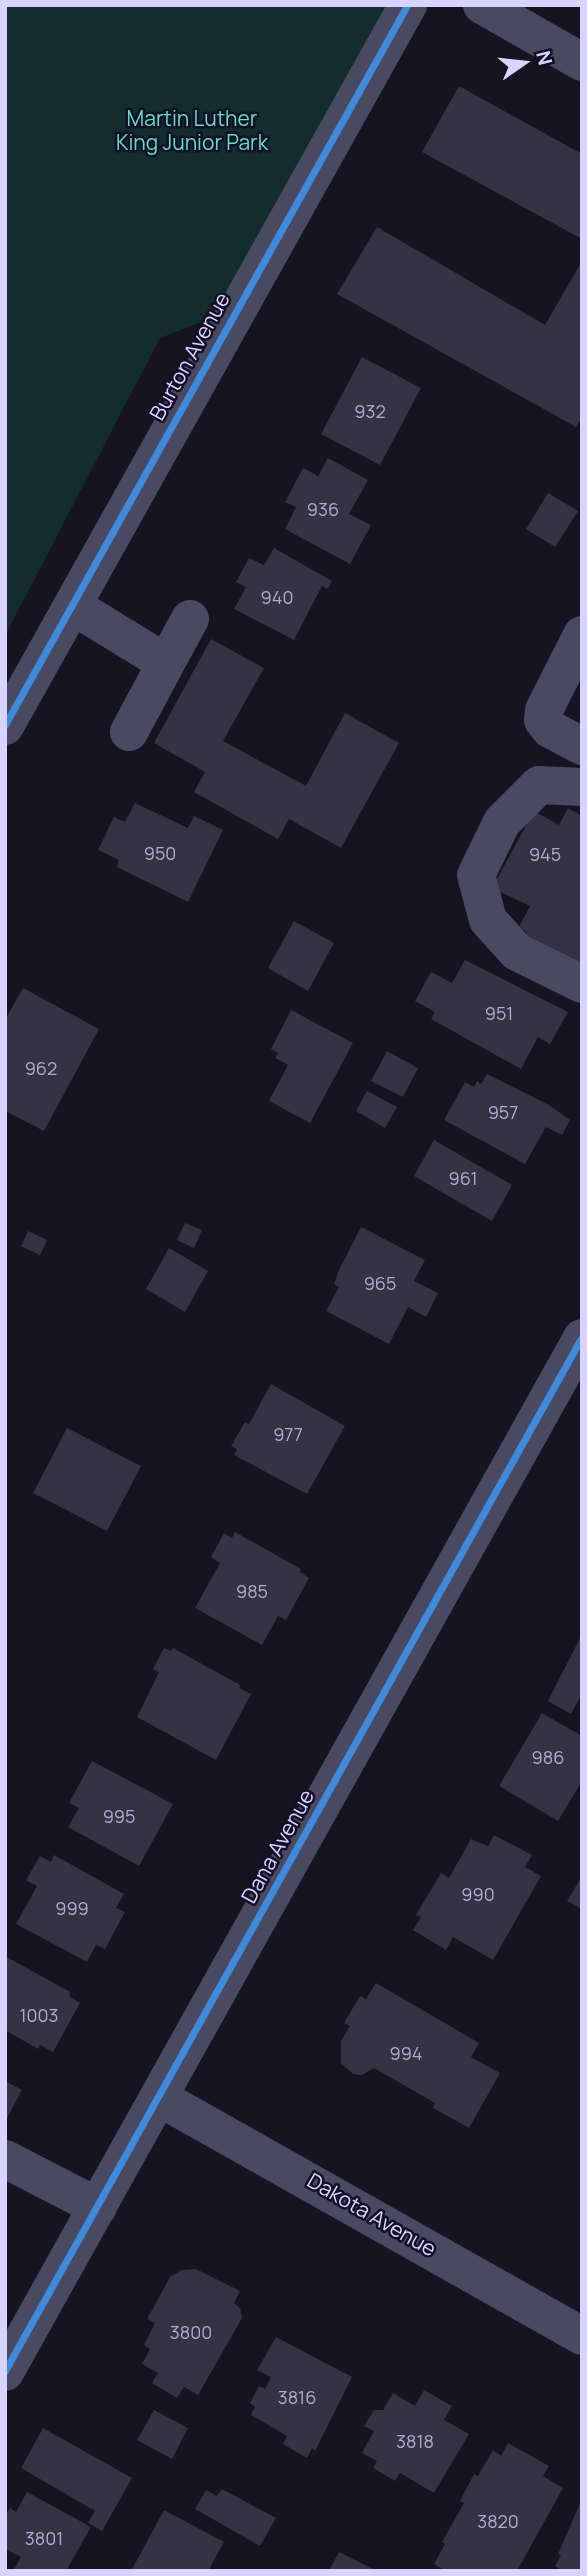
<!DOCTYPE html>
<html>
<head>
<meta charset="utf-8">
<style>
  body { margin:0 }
  #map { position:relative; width:587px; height:2576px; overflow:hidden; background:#161421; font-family:Manrope,sans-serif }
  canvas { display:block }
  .frame { position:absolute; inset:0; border:7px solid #d9d4ff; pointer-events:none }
  .north { position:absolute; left:489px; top:28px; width:70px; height:70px; -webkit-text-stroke:5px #130f26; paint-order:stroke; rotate:76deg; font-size:19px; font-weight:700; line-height:28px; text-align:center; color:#d9d4ff }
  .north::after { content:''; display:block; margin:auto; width:24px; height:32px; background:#d9d4ff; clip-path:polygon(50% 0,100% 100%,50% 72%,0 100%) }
</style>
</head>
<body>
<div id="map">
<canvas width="587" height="2576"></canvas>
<div class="frame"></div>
<div class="north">N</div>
</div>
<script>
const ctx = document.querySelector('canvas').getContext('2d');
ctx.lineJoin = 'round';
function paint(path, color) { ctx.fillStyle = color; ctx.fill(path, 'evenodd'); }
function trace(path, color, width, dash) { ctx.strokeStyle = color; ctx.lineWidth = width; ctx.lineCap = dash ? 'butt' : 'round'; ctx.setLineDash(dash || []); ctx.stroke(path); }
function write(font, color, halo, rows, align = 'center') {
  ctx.font = font + ' Manrope,sans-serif'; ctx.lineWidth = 5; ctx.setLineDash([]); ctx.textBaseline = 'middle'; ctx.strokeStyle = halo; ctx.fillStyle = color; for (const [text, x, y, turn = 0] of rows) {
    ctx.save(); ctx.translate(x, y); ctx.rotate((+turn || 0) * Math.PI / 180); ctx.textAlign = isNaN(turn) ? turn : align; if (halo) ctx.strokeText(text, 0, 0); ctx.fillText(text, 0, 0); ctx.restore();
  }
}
paint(new Path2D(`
  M5 5H408L240 307 160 338 5 636Z`), '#132c2d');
paint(new Path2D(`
  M459 86 582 154V239L422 152Z
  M377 227 545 325 582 261V418L576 427 337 294Z
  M362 357 421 388 380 465 321 434Z
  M328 458 368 480 349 514 371 525 350 564 285 529 296 507 285 502 303 468 318 476Z
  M548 493 578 511 555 547 526 529Z
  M274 548 332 581 328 589 322 586 294 640 234 609 246 587 236 582 249 558 264 565Z
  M211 639 264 668 223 741 306 786 345 713 399 743 341 848 289 819 278 839 194 792 205 772 154 743Z
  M135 803 188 828 194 816 223 830 188 902 117 867 119 860 98 850 114 817 125 822Z
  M568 808 582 816V966L520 945 527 932 519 927 530 906 492 888 534 811 559 825Z
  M294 921 334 943 308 991 268 968Z
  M465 960 568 1012 550 1044 538 1037 521 1069 431 1019 435 1012 415 1001 431 972 452 983Z
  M23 988 99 1029 44 1131 5 1111V1020Z
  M291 1010 353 1043 310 1123 269 1101 288 1065 275 1058 278 1053 271 1049Z
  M387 1051 418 1068 403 1097 371 1081Z
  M487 1074 549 1105 570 1120 562 1135 546 1127 525 1164 444 1120 465 1082 474 1087 477 1081 481 1084Z
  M367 1091 397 1107 385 1128 356 1111Z
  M434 1140 512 1185 492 1221 414 1176Z
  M185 1223 202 1230 194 1248 177 1240Z
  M361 1227 425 1260 414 1281 438 1293 426 1317 408 1307 389 1344 326 1311 339 1287 334 1284 339 1270Z
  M28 1231 47 1240 40 1255 21 1246Z
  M169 1248 208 1271 185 1312 146 1289Z
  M271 1384 345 1426 307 1494 234 1455 237 1449 231 1446 245 1422 249 1424Z
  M67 1428 141 1466 107 1531 33 1493Z
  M235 1532 301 1569 300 1572 309 1578 286 1620 278 1616 262 1645 195 1608 220 1563 211 1557 224 1533 232 1538Z
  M582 1634V1698L580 1697 571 1714 548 1701Z
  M164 1648 171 1651 173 1648 240 1685 239 1688 251 1694 216 1760 137 1717 159 1672 153 1669Z
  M542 1713 582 1736V1781L558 1821 499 1786Z
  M92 1761 173 1804 139 1866 68 1827 79 1808 69 1803Z
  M494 1835 532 1855 525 1867 541 1876 493 1960 453 1937 446 1950 413 1930 421 1917 416 1915 441 1873 449 1878 471 1839 488 1846Z
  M54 1855 124 1894 116 1908 125 1912 105 1949 96 1945 87 1962 16 1924 37 1886 26 1880 40 1856 51 1862Z
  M582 1876V1909L567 1901Z
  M5 1956 70 1992 69 1996 80 2003 53 2052 40 2045 38 2049 5 2030Z
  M376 1983 479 2043 471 2057 500 2073 469 2128 433 2108 435 2103 374 2068 362 2075 353 2074 341 2063V2041L350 2026 344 2023 360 1996 366 1999Z
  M5 2081 22 2090 5 2122Z
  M196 2269 240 2291 234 2303 240 2308 242 2318 198 2395 184 2387 177 2398 152 2383 158 2373 142 2364 150 2349 144 2345 155 2323 147 2319 170 2277 182 2270Z
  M276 2337 352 2377 315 2451 312 2448 307 2458 283 2444 287 2436 251 2415 255 2407 250 2403 259 2386 265 2389 271 2377 257 2370Z
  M424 2390 452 2406 444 2420 469 2434 434 2493 400 2473 395 2481 373 2468 377 2461 362 2453 374 2431 364 2426 374 2410H383L393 2393 415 2406Z
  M154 2410 188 2428 172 2459 137 2440Z
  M43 2428 132 2478 102 2531 88 2523 95 2511 21 2468Z
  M508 2443 549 2466 543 2476 563 2488 517 2571H445L434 2564 445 2544 442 2542 464 2503 460 2501 474 2474 478 2476 493 2450 501 2456Z
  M222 2489 276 2518 260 2546 195 2509 206 2490 217 2496Z
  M27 2492 91 2527 66 2571H13L21 2557 5 2549V2517L10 2508 16 2512Z
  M582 2499V2571H563L555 2566 561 2555 558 2554Z
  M164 2510 224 2542 208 2571H131Z
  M339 2552 377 2571H329Z`), '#343243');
trace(new Path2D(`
  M482 5 582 62
  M73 606 166 663 190 619
  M582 635 544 710 543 720 550 729 582 746
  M5 726 408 5
  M129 732 166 663
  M582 787 539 785 502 822 476 875 488 920 517 952 582 984
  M160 2098 582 2336
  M5 2159 98 2207
  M5 2372 582 1338`), '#4a4962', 38);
trace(new Path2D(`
  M5 726 408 5
  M5 2372 582 1338`), '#408adc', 7);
write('18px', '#b0acd0', null, [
  ["932",370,413],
  ["936",323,511],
  ["940",277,599],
  ["950",160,855],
  ["945",545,856],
  ["951",499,1015],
  ["962",41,1070],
  ["957",503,1114],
  ["961",463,1180],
  ["965",380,1285],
  ["977",288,1436],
  ["985",252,1593],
  ["986",548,1759],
  ["995",119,1818],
  ["990",478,1896],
  ["999",72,1910],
  ["1003",39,2017],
  ["994",406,2055],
  ["3800",191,2334],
  ["3816",297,2399],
  ["3818",415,2443],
  ["3820",498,2523],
  ["3801",44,2540]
]);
write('21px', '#5fe0c0', '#130f26', [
  ["Martin Luther",192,120],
  ["King Junior Park",192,144]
]);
write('21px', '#d9d4ff', '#130f26', [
  ["Burton Avenue",191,357,-61],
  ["Dana Avenue",279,1847,-61],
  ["Dakota Avenue",371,2216,30]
]);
</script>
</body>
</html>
